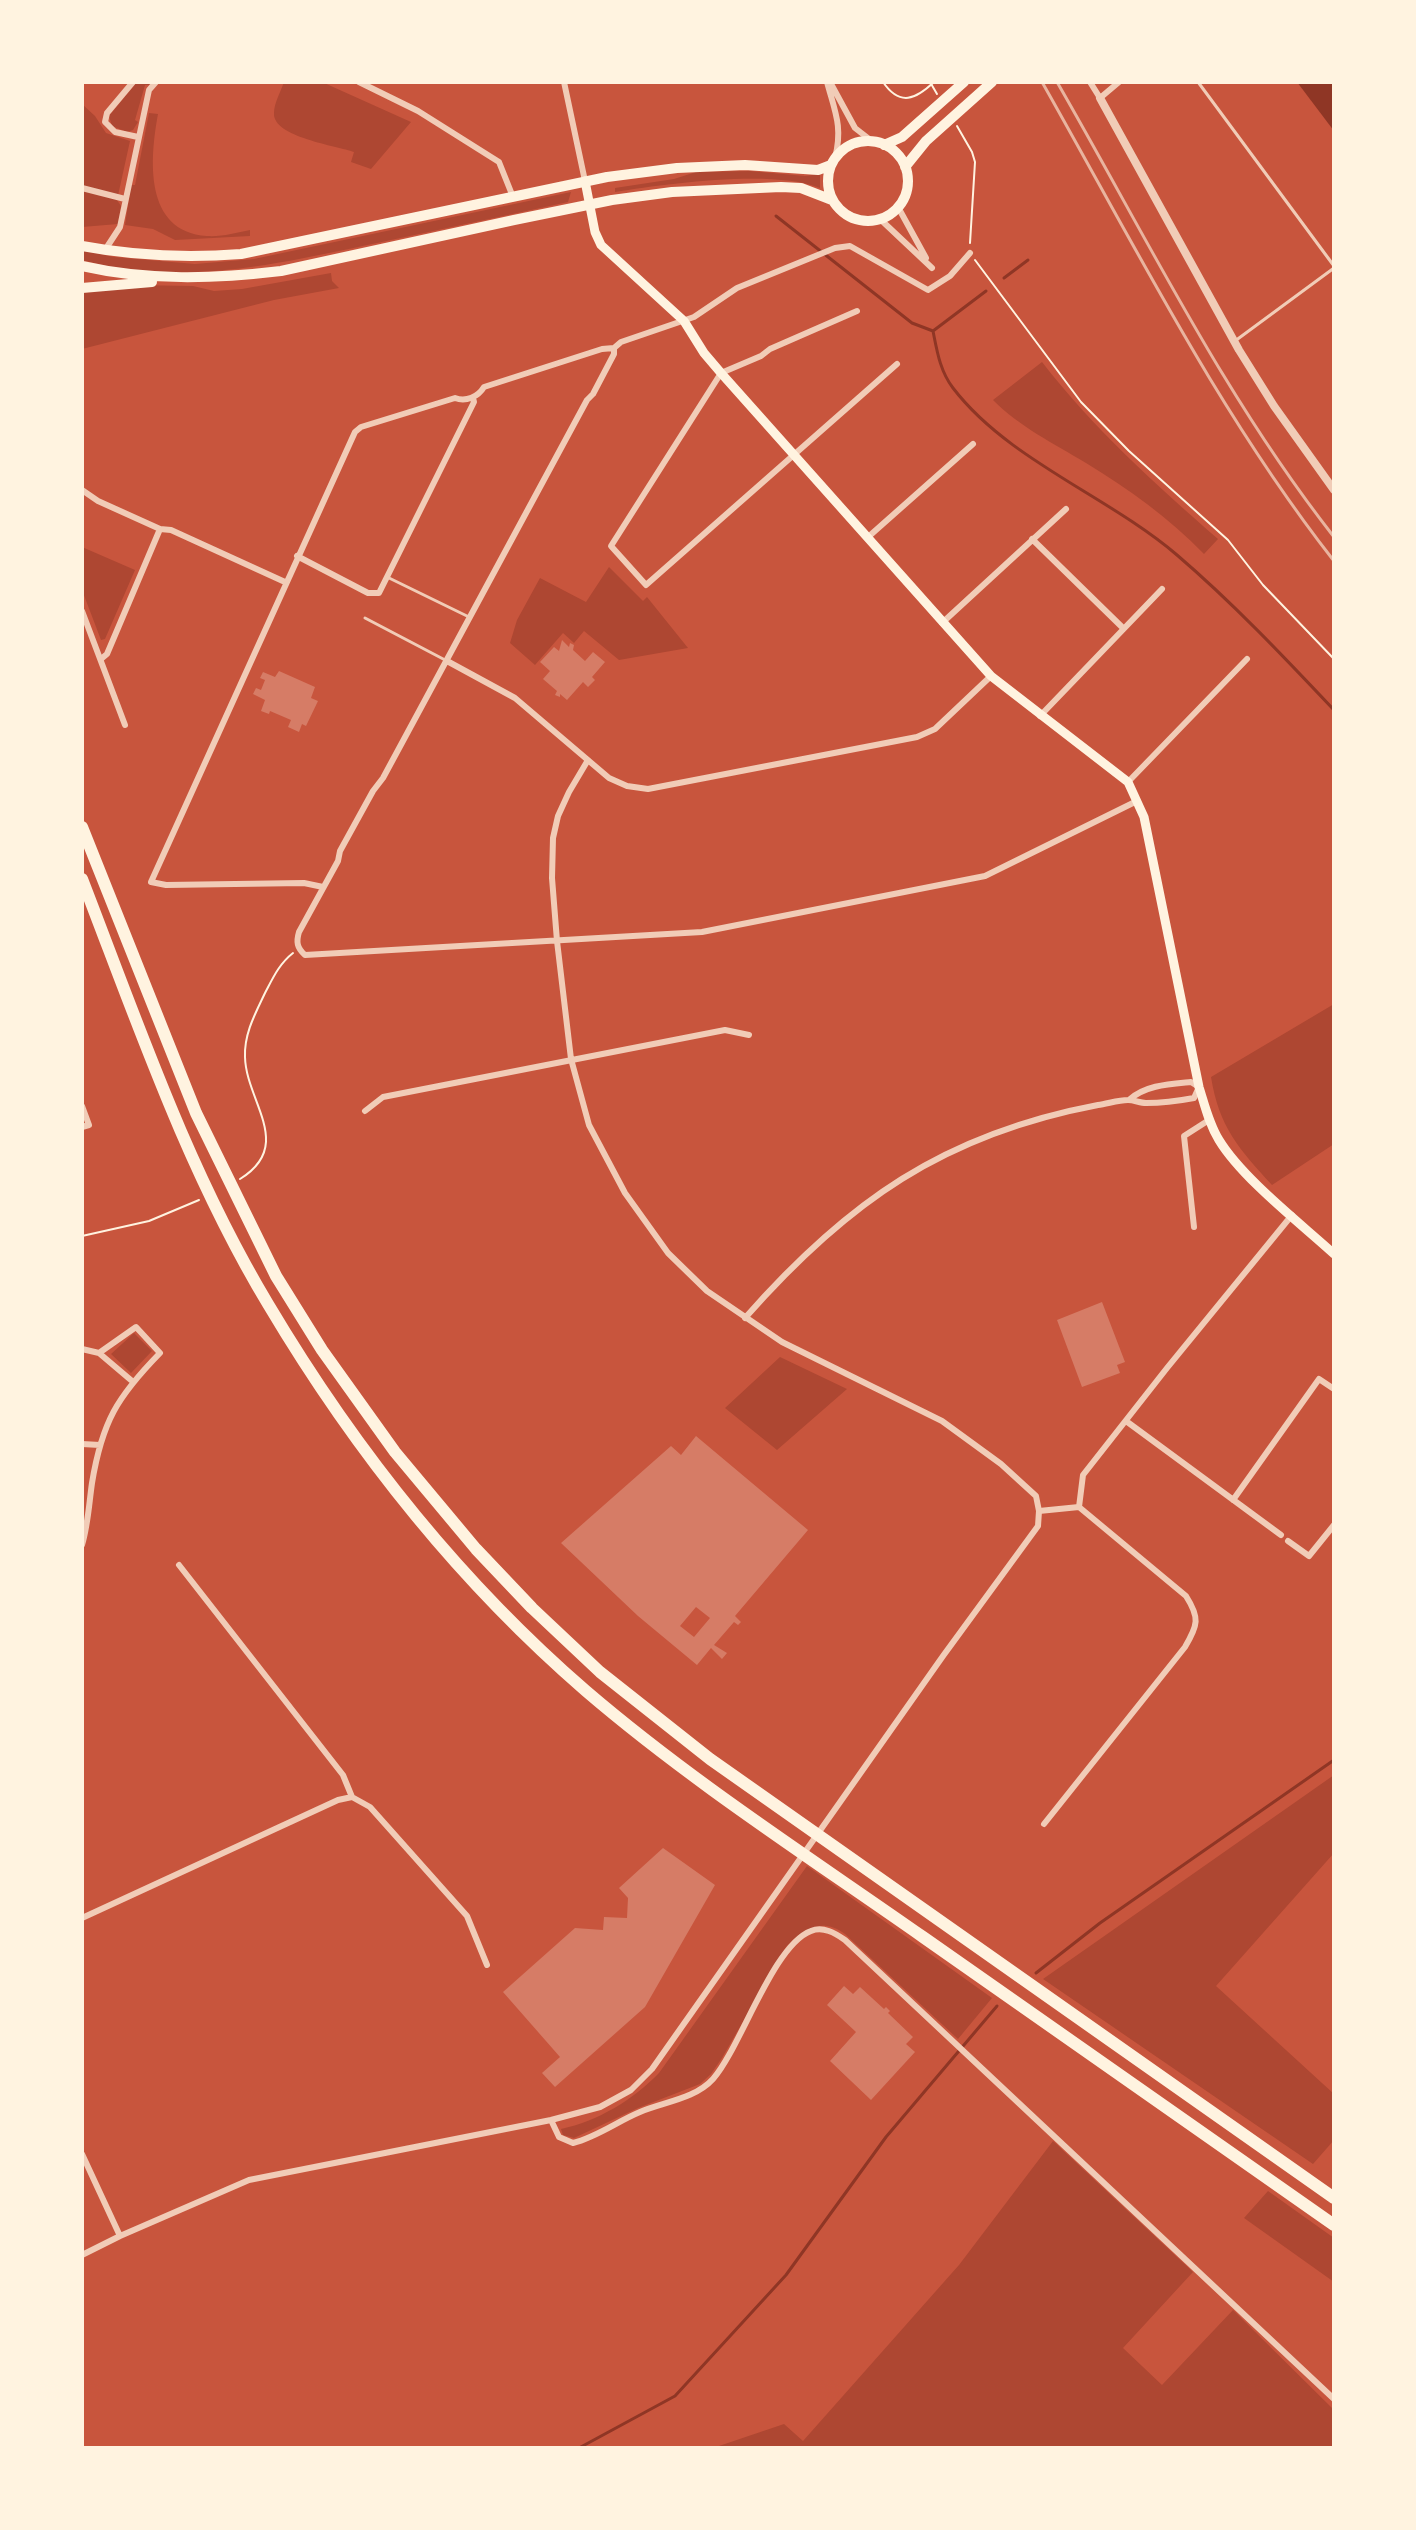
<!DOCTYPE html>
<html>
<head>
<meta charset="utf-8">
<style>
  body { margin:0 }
  #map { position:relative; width:1416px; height:2530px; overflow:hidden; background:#c8553d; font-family:"Sofia Sans Condensed",sans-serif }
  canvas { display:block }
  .frame { position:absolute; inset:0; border:84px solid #fff3e0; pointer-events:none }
</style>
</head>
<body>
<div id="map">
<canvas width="1416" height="2530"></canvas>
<div class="frame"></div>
</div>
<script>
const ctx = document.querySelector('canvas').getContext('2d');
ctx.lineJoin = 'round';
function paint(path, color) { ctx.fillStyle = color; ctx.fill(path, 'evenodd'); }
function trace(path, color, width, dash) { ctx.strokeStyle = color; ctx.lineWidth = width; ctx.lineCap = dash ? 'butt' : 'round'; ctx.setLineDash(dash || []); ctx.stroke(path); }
paint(new Path2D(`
  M137 82H151L149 85H145L135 120 138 122 133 130 127 132 112 126 109 116Z
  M284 82H322L411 122 371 169 351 162 354 152C338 146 272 137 274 113 274 103 281 91 284 82Z
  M82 104 95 116 106 133 130 141 117 200 121 206 118 224 82 227Z
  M149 113 158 114C150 157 143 232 207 236 221 237 236 233 250 230V236L175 240 153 229 125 225 131 185H135Z
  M750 171 805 176 820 174V188C774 169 665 184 615 192V188L674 179 696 172Z
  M571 192 568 202C505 216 441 229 377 243 281 263 180 288 82 260V250L114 257 195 264 254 259Z
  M331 273 332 281 339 288 274 300 82 349V293L133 285 193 286 214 291 242 289Z
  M1042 362C1094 429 1155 484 1218 539L1204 554C1169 518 1129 489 1086 463 1053 443 1020 427 993 400Z
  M82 547 135 570 105 639 101 640 82 590Z
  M609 567 643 601 647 597 688 648 619 660 584 631 574 643 563 633 535 665 510 643 517 620 540 578 586 602Z
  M1334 1004V1144L1272 1185C1239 1149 1219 1127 1211 1077Z
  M134 1333 152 1351 131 1373 111 1354Z
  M780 1357 847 1389 777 1450 725 1408Z
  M1334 1775V1853L1216 1986 1334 2094V2140L1313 2164 1043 1979Z
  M807 1866 992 1998 958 2039 845 1934C822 1917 803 1929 786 1947L722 2058 711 2074 700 2084 638 2108 574 2138 563 2135 561 2129C598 2121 633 2100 659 2073Z
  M1053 2141 1193 2272 1123 2348 1162 2385 1233 2310 1334 2410V2448H713L784 2424 803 2441 959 2265Z
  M1268 2191 1334 2238V2282L1244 2218Z`), '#ae4732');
paint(new Path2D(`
  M1297 82H1334V131Z`), '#8f3625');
trace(new Path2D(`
  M776 216 912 323 933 331C937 351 940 371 953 388 1008 460 1108 496 1177 555 1233 603 1284 657 1334 710
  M1004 278 1028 260
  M933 331 986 291
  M1036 1973 1100 1923 1334 1760
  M579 2448 675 2396 786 2275 886 2137 997 2006`), '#8f3625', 3);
paint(new Path2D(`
  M562 640 569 647 570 643 574 645 573 650 585 661 593 652 605 662 592 677 595 680 588 687 583 682 567 700 560 694V697L555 695 557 691 543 679 550 671 540 662 554 647 559 651Z
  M279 671 315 687 311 698 318 701 306 726 302 724 299 732 288 727 291 720 270 711 269 714 261 711 265 700 253 694 256 688 261 690 265 680 260 678 263 672 275 677Z
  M1102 1302 1125 1362 1117 1365 1120 1373 1082 1387 1057 1320Z
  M696 1436 808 1530 735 1616 741 1622 738 1625 734 1622 714 1645 727 1653 722 1659 711 1648 697 1665 638 1616 561 1543 671 1446 681 1455ZM696 1607 710 1618 694 1637 680 1626Z
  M663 1848 715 1885 645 2007 555 2087 542 2073 560 2057 503 1992 575 1928 603 1930 604 1917 627 1918 628 1898 619 1888Z
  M844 1986 853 1994 860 1987 884 2009 886 2007 890 2011 888 2013 913 2037 906 2044 915 2052 871 2100 830 2061 856 2032 827 2005Z`), '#d67c66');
trace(new Path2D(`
  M883 82C900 107 916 99 934 82
  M930 82 937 94
  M957 126 972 152 975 162 970 243
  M975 260 1081 402 1129 451 1228 540 1263 585 1334 659
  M240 1179C295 1145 246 1102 245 1057 244 1034 255 1014 265 993 273 978 279 964 293 953
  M82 1236 149 1221 199 1200`), '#fff3e0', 2);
trace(new Path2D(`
  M1198 82 1334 266
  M1235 341 1334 268
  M387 577 469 617
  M365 618 447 661`), '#f1ccb7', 3);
trace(new Path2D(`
  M133 82 107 113 105 122 115 132 138 137
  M359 82 418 111 499 162 513 197
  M564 82 585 181
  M827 82C835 112 843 127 835 158
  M830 82 855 128 873 142
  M1090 82 1100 98 1119 82
  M82 188 125 199
  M898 207 926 258
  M880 219 932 268
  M105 250 120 227 149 90 156 82
  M857 311 770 349 761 356 721 373 611 546 646 585 897 364
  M614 348V354L593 394 587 400 383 778 373 791 340 851 338 861 299 932C296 942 297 948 305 955L702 932 985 876 1137 801
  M82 490 98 501 160 529 171 530 285 582
  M867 538 973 444
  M1032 539 1123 628
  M297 556 368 593H379L474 402 473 398
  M82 611 125 725
  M942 623 1066 509
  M101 659 107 654 160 529
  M447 661 515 698 609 778 627 786 648 789 917 737 935 729 991 676
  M1040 716 1162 589
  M1128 782 1247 659
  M323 887 304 883 166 885 151 882 355 432 361 427 455 398C466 402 478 397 484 387L602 349 614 348 621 342 694 317 737 288 835 248 850 246 928 290 950 276 970 253
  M82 1106 89 1125 82 1127
  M365 1111 383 1097 725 1030 749 1035
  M1194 1227 1184 1136 1209 1120
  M745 1318C847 1202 944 1134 1098 1105 1107 1104 1118 1100 1128 1100 1134 1100 1140 1103 1146 1103 1162 1103 1178 1101 1194 1098L1199 1087 1191 1082C1170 1084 1145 1085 1129 1100
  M82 1349 99 1353
  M1126 1421 1281 1535
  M82 1444 100 1445
  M1233 1500 1319 1379 1334 1389
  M1079 1507 1083 1475 1167 1368 1292 1215
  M1039 1511 1079 1507
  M1288 1541 1309 1556 1334 1525
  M82 1545C88 1525 89 1504 92 1483 102 1422 117 1397 160 1353L136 1327 99 1353 132 1381
  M179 1565 343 1775 352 1797
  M1044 1824 1185 1647C1198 1625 1200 1618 1186 1596L1079 1507
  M82 1918 338 1800 352 1797 370 1807 467 1916 487 1965
  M551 2120 559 2137 573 2143C597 2137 618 2121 640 2112 663 2102 695 2099 713 2079 741 2047 773 1945 811 1931 823 1926 835 1933 845 1940L1334 2399
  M82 2154 120 2236
  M82 2255 120 2236 249 2180 551 2120 600 2107 631 2090 652 2069 943 1656 1038 1526 1039 1511 1036 1496 1001 1464 942 1421 782 1342 707 1291 668 1253 625 1193 589 1125 571 1059 557 941 552 878 553 838 558 816 569 792 588 760`), '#f1ccb7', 6);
trace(new Path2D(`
  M1100 98 1239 350 1274 406 1334 490`), '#f1ccb7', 8);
trace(new Path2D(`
  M585 181 595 232 601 245 684 321 704 353 721 373 991 676 1128 782 1144 817 1199 1087C1205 1106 1209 1124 1219 1140 1242 1178 1300 1223 1334 1254`), '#fff3e0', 9);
trace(new Path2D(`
  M828 181a40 40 0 1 1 80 0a40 40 0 1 1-80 0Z
  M884 145 902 137 964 82
  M905 167 926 141 992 82
  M82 246C135 256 187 258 241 254L607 177 677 168 745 165 818 170 831 165
  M82 266C148 281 214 279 281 271L514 220 612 200 672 192 781 187 801 188 832 200
  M82 288 152 282`), '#fff3e0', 10);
trace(new Path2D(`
  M82 827 196 1113 276 1276 322 1350 395 1452 476 1549 532 1608 600 1672 710 1759 1334 2198
  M82 879C138 1024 188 1171 268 1304 353 1447 460 1582 586 1691 691 1781 809 1857 923 1937 1060 2033 1197 2129 1334 2225`), '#fff3e0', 12);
trace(new Path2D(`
  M1042 82C1134 244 1219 414 1334 561
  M1057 82C1146 236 1224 397 1334 537`), '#e9b49f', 3);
</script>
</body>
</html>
